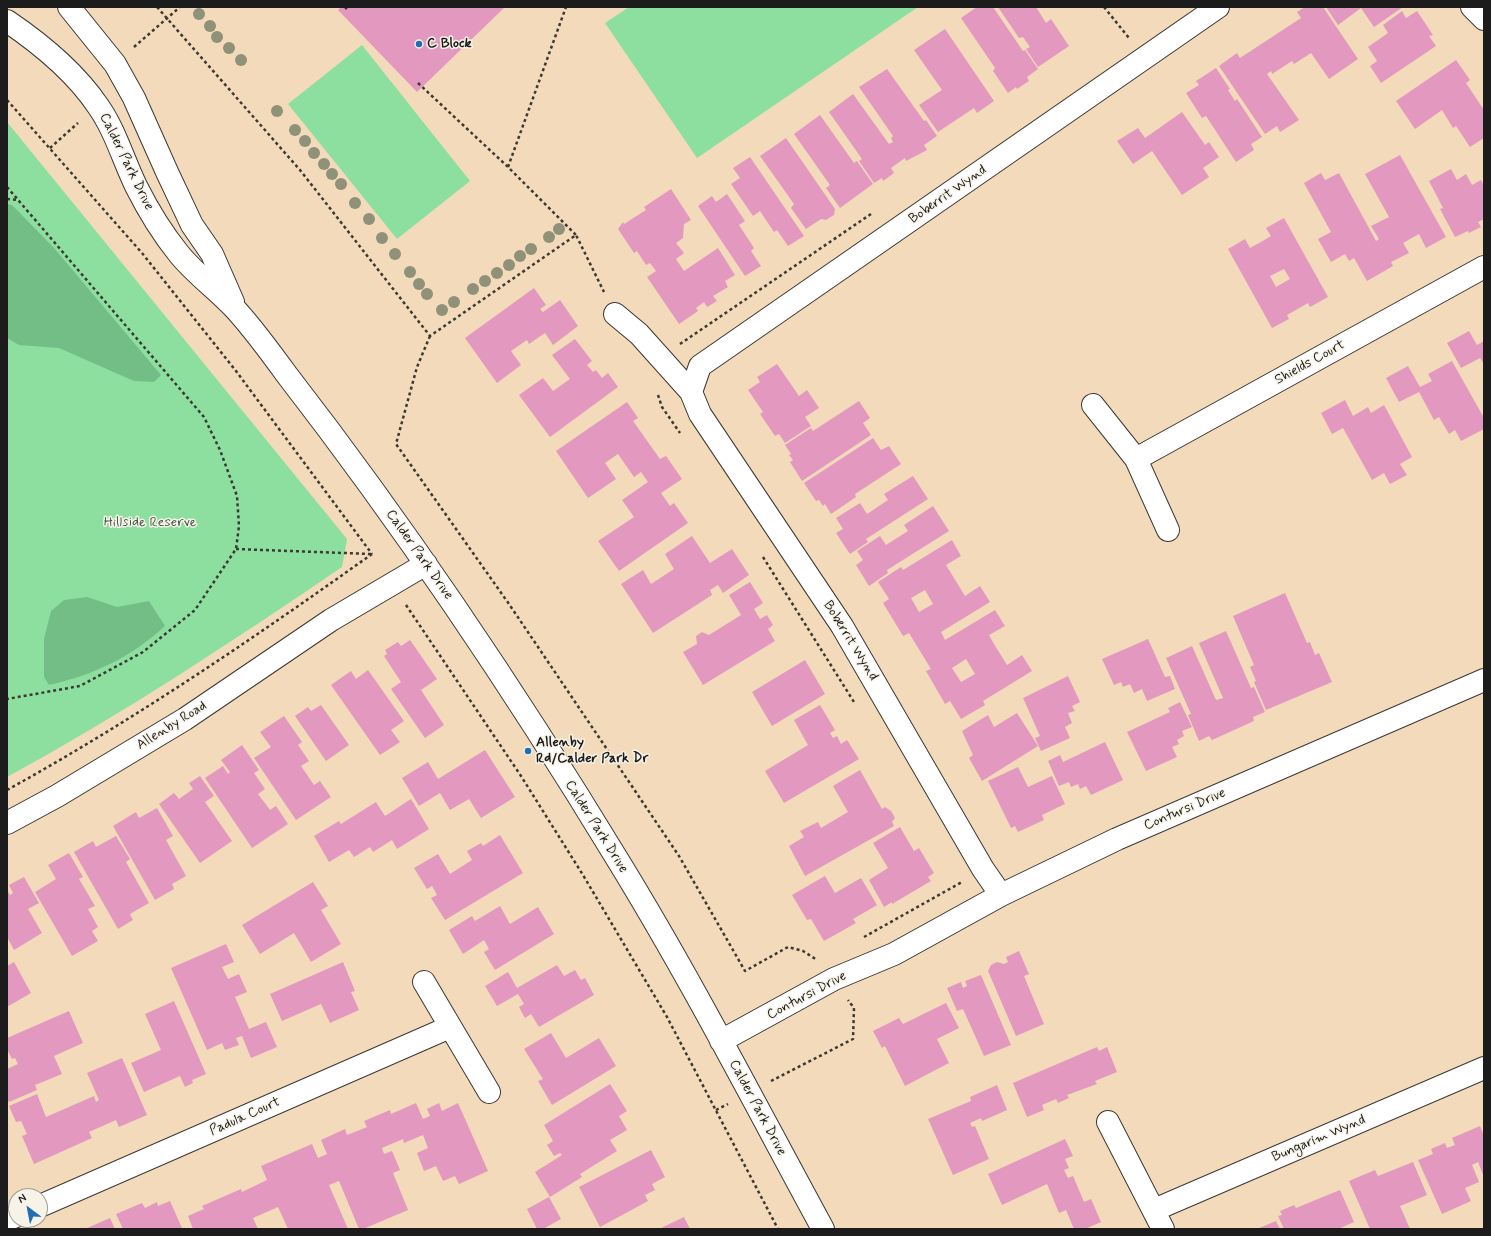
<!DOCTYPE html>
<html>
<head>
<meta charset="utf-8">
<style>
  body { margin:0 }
  #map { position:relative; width:1491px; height:1236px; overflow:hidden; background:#f2daba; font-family:Mynerve,sans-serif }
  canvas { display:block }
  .frame { position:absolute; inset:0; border:8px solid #1c1c1c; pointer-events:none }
  .north { position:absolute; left:8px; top:1188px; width:40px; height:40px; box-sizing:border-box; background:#f7f3e8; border:1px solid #9f9d96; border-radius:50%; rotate:328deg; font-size:11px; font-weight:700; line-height:16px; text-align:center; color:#1c1c1c }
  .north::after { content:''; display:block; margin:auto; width:14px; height:18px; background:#1f6fb2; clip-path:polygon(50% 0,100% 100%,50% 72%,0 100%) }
</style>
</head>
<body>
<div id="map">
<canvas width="1491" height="1236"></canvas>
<div class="frame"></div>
<div class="north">N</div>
</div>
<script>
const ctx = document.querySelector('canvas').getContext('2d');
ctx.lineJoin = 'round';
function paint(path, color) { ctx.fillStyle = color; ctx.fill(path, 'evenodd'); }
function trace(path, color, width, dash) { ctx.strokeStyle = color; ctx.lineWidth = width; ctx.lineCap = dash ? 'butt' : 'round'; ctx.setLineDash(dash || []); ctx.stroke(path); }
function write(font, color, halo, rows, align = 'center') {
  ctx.font = font + ' Mynerve,sans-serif'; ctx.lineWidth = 3; ctx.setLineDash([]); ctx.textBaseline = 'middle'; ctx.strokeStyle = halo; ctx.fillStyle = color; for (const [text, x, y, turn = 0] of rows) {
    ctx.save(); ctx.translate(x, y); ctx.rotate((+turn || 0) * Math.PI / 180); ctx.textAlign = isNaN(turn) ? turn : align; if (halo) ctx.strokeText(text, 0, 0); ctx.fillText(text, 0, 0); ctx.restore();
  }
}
paint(new Path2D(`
  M629 7H918L697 158 605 23Z
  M362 45 470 181 397 239 288 104Z
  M7 122 347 539 342 567C233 641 123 714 7 777Z`), '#8ddfa0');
paint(new Path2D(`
  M7 204 12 205 54 248 161 375 154 382 134 381 59 348 19 345 7 338Z
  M87 597 117 607 149 601 165 626C131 657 94 675 49 685L44 677V639L51 611 64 600Z`), '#72be86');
paint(new Path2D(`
  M341 7H505L417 92 338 10Z
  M977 7H993L1023 51 1025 50 1038 69 1027 77 1029 81 1017 89 1016 87 1008 93 993 71 995 68 961 18Z
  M998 7H1036L1046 23 1051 19 1069 46 1038 67 1026 49 1030 47 1023 37 1019 38Z
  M1305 7H1323L1358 59 1329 79 1311 53 1294 64 1292 61 1272 74 1271 71 1267 74 1299 120 1280 132 1277 126 1265 134 1219 66 1237 53 1240 58 1301 18 1297 12Z
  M1326 7H1403L1374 27 1361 8 1338 25Z
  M1402 11 1406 18 1417 11 1433 35 1429 36 1436 46 1381 83 1370 66 1377 61 1368 47 1388 33 1383 25Z
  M945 29 994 101 977 113 974 108 938 132 919 105 942 90 914 50Z
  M1456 60 1470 80 1466 83 1484 110V138L1470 147 1456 126 1453 128 1442 110 1415 129 1396 101Z
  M1216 68 1230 89 1228 90 1235 101 1237 99 1262 137 1251 144 1254 150 1236 162 1206 116 1202 118 1186 93 1199 85 1196 81Z
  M887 69 924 121 926 120 937 136 924 145 927 150 906 161 905 158 891 168 894 173 883 181 882 178 874 183 859 161 862 159 829 112 853 94 889 144 893 142 891 138 893 136 859 87Z
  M1182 112 1205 145 1209 142 1219 157 1203 168 1209 177 1182 195 1152 151 1133 164 1117 141 1138 128 1145 138Z
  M820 115 854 163 857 161 873 184 840 208 826 188 830 185 794 134Z
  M786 138 835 209 834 215 826 220 821 219 806 229 791 208 794 204 760 156Z
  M1400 155 1446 237 1426 248 1419 234 1403 243 1409 253 1391 262 1393 266 1367 281 1354 258 1349 261 1345 254 1331 262 1318 239 1331 232 1304 183 1321 173 1325 180 1339 173 1376 241 1379 239 1371 226 1389 217 1365 174Z
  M750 157 804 236 788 246 777 230 774 232 760 211 753 216 731 184 740 178 733 168Z
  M1451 169 1457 180 1466 174 1472 185 1481 180 1484 186V219L1478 222 1481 227 1469 233 1468 231 1455 237 1440 209 1443 208 1429 181Z
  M671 189 691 220 684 224 683 238 676 243 684 253 676 259 684 271 718 248 735 275 725 281 728 287 713 296 717 301 707 307 704 302 696 308 698 311 679 324 647 277 656 271 650 263 646 265 637 251 634 253 618 229 623 222 624 224 646 210 644 207Z
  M727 194 745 221 739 225 754 248 751 251 761 266 745 276 698 206 712 196 716 202Z
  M1284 218 1328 297 1310 307 1308 303 1287 315 1289 319 1272 328 1228 249 1245 239 1250 248 1261 242 1271 236 1266 228ZM1284 269 1290 279 1276 287 1270 276Z
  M534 288 546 305 540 309 543 312 560 300 578 326 553 345 545 333 529 344 527 340 511 351 521 365 497 383 465 338Z
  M1469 331 1477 345 1484 341V364L1480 358 1461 368 1447 343Z
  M575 339 592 361 587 365 593 372 596 370 602 378 608 373 618 387 550 437 519 395 543 378 553 391 570 379 552 355Z
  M1452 361 1484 418V429L1461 441 1455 430 1449 434 1439 417 1434 420 1419 392 1399 402 1386 378 1408 366 1420 387 1432 381 1428 374Z
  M777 364 799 396 807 390 819 408 805 417 811 426 785 443 779 434 775 436 760 414 763 412 748 390 760 382 757 377Z
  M1345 400 1353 416 1368 407 1371 413 1384 405 1412 457 1400 464 1407 475 1390 484 1384 473 1372 480 1343 428 1332 434 1321 413Z
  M859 401 870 418 863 423 871 435 802 481 790 462 793 460 789 455 791 454 785 445 811 428 813 431Z
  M627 402 638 418 633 421 660 459 666 456 682 479 661 493 670 506 674 503 688 523 619 571 598 541 634 517 622 500 648 482 641 472 634 477 618 454 605 463 616 479 588 498 556 451Z
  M873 438 881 450 889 446 901 464 855 494 856 497 831 514 825 504 823 506 819 500 816 501 804 483Z
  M913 476 928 499 866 539 868 542 850 554 836 533 843 529 836 518 860 503 867 514 888 500 884 494Z
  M933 506 949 531 887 570 888 573 869 586 856 565 863 560 857 551 880 536 886 545 908 531 904 525Z
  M692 536 710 563 732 549 749 575 723 593 718 585 710 590 712 595 653 633 621 584 643 570 651 584 674 569 665 554Z
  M952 540 961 556 946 565 965 596 980 586 990 602 941 632 945 640 995 610 1005 626 989 635 994 644 1007 665 1022 655 1032 671 983 701 985 705 961 719 950 701 945 704 926 671 931 669 909 633 903 636 883 603 889 599 878 582 901 567 903 570ZM925 590 933 604 919 612 911 598ZM966 659 975 674 961 682 952 668Z
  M750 582 763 603 754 609 760 619 767 615 773 625 768 629 775 641 703 685 683 652 697 644 696 636 702 632 709 635 741 615 729 595Z
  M1285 593 1307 643 1310 642 1315 655 1319 653 1332 682 1266 710 1254 682 1256 681 1250 667 1254 665 1233 616Z
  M1226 631 1251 688 1254 687 1265 712 1253 717 1254 721 1212 740 1209 736 1199 741 1188 715 1191 714 1166 658 1192 646 1216 700 1223 698 1199 643Z
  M1148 639 1165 677 1170 676 1175 689 1147 701 1142 689 1134 693 1130 684 1123 687 1121 682 1114 685 1102 659Z
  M410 640 437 679 421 690 444 725 425 738 391 689 401 682 384 656 387 654 385 650 398 642 401 646Z
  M805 660 825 694 772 726 752 692Z
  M368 670 404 721 391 730 400 742 380 755 331 685 351 671 356 679Z
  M1068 676 1080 702 1072 706 1075 711 1068 713 1072 723 1065 727 1070 738 1041 751 1035 738 1040 736 1023 698Z
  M1180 702 1192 727 1182 731 1184 736 1177 740 1179 744 1172 747 1177 757 1146 771 1127 732 1170 712 1168 708Z
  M321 705 349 745 326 761 295 716 308 707 311 711Z
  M820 705 835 730 830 733 833 738 837 736 841 744 847 740 859 759 784 803 765 771 808 745 794 720Z
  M1017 713 1038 746 982 781 969 758 973 755 962 731 988 715 994 727Z
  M284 716 302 742 298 745 309 761 301 766 314 785 320 781 331 797 296 820 254 758 271 747 260 732Z
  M1105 742 1123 780 1091 795 1086 786 1080 789 1078 784 1071 787 1069 782 1059 786 1048 761 1060 755 1063 762Z
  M242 745 259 770 254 773 265 789 258 794 270 810 276 806 288 824 252 848 205 778 223 766 228 774 230 772 221 760Z
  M485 750 515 797 481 818 469 799 450 810 440 793 419 806 402 778 428 762 438 779Z
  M1018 767 1028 787 1052 776 1065 804 1042 815 1044 820 1018 832 1015 826 1011 828 988 781Z
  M860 770 882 809 885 807 891 811 895 818 892 822 894 826 805 876 789 846 804 837 800 831 818 822 821 828 848 812 833 786Z
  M200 776 214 796 205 802 232 841 200 863 159 804 174 793 179 799 193 789 189 783Z
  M411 799 429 829 397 849 392 840 373 852 370 847 354 857 349 850 329 862 314 836 339 821 341 824 376 802 385 816Z
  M157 808 173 836 166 840 186 876 172 884 174 889 155 900 113 826 136 812 139 818Z
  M900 827 914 851 919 848 934 873 928 877 931 881 892 904V902L884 907 869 880 888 868 873 843Z
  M500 835 523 873 445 920 431 898 437 895 432 886 427 889 414 868 438 854 450 874 472 860 467 851 481 843 483 846Z
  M116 836 130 859 126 862 149 903 130 914 133 920 118 929 74 852 93 841 96 847Z
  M69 853 83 877 79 879 95 906 88 909 98 927 92 931 98 941 72 956 35 892 56 879 48 865Z
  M825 876 835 893 861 878 877 905 853 919 856 923 824 941 811 919 807 920 792 895Z
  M24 877 39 903 28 909 42 933 14 950 7 937V890L10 895 13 893 9 885Z
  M313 882 328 906 321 910 341 944 311 962 294 933 260 954 242 925Z
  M500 906 510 924 538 907 554 934 495 970 484 952 489 949 484 940 463 954 449 930 472 916 475 921Z
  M226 944 234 962 222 967 228 979 239 974 247 992 235 997 249 1029 266 1022 277 1047 251 1058 242 1036 236 1038 239 1045 225 1050 222 1043 207 1050 171 968Z
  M1019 951 1029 974 1024 976 1044 1024 1016 1036 988 971 991 965 997 962 1004 964 1008 962 1006 957Z
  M14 962 31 993 7 1007V966Z
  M343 962 355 991 351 992 359 1010 330 1023 321 1004 282 1021 270 994Z
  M557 965 564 976 575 970 581 980 585 978 594 995 539 1027 531 1014 525 1018 519 1007 524 1004 518 994 497 1006 485 986 508 972 517 988Z
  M981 975 1011 1045 984 1056 963 1009 957 1011 947 988 961 982 963 988 967 986 965 981Z
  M174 1001 206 1074 192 1080 193 1083 185 1087 180 1076 144 1092 131 1063 161 1050 145 1014Z
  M946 1003 959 1028 937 1039 949 1063 905 1086 885 1046 882 1048 873 1031 899 1018 903 1024Z
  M69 1011 83 1043 54 1056 62 1074 35 1085 37 1090 9 1102 7 1099V1069L18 1064 15 1058 12 1059 7 1049V1038Z
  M551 1033 566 1058 599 1038 616 1066 552 1105 538 1081 543 1079 524 1049Z
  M1097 1047 1099 1051 1107 1047 1117 1072 1095 1081 1097 1084 1067 1095 1069 1098 1058 1103 1056 1099 1042 1105 1044 1110 1027 1117 1013 1083Z
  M122 1058 147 1115 119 1127 116 1120 89 1132 92 1138 34 1164 22 1136 27 1134 21 1121 16 1122 9 1106 37 1094 46 1117 94 1096 96 1102 99 1100 87 1073Z
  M610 1084 627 1111 619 1116 627 1130 610 1140 617 1151 580 1174 582 1177 550 1197 535 1172 562 1155 560 1153 554 1156 547 1145 553 1141 544 1125Z
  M997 1085 1007 1110 982 1121 981 1118 970 1123 972 1127 975 1126 989 1159 953 1175 928 1119 971 1101 970 1097Z
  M416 1103 423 1119 430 1116 427 1109 439 1103 442 1111 458 1103 488 1171 459 1184 455 1176 443 1181 436 1166 424 1171 417 1153 428 1148 423 1135 404 1143 403 1139 382 1148 384 1154 392 1151 400 1170 393 1173 408 1210 363 1229H359L339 1181 329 1185 348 1229H288L278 1207 253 1218 258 1229H193L188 1216 204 1209 202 1206 241 1189 242 1192 267 1180 261 1166 312 1144 318 1158 327 1154 321 1140 345 1129 347 1135 367 1127 364 1121 390 1110 391 1114Z
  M1480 1126 1484 1136V1177L1478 1162 1472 1165 1479 1182 1465 1188 1471 1201 1442 1214 1418 1160 1433 1154 1431 1149 1445 1143 1447 1148 1455 1145 1452 1138Z
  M1065 1139 1073 1156 1065 1159 1069 1168 1064 1170 1068 1178 1073 1176 1084 1202 1091 1199 1101 1222 1085 1229H1074L1066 1210 1059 1213 1047 1184 1002 1205 988 1174Z
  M651 1150 665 1177 652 1184 655 1190 645 1195 648 1201 600 1227 579 1187Z
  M1413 1162 1427 1195 1400 1206 1410 1229H1370L1349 1181 1375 1170 1378 1176Z
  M1340 1190 1354 1222 1338 1229H1284L1278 1216 1282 1215 1280 1211 1294 1205 1296 1208Z
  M549 1197 561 1219 543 1229H537L527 1209Z
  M170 1201 182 1228 181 1229H123L116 1214 142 1203 145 1208 157 1202 158 1206Z
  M684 1217 690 1229H659Z
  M110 1218 115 1229H85Z
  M1276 1221 1280 1229H1257Z`), '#e399bf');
const minor = new Path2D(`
  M69 7 115 64 134 98 167 172 192 225 212 254 233 302
  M1472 7 1484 19
  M7 21C41 44 75 72 98 106 115 130 123 159 136 186 148 210 162 233 179 254 196 275 219 291 237 311 255 331 271 353 287 375 407 530 517 694 619 862 692 981 756 1106 823 1229
  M615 314 639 334 691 392
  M1093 405 1136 459 1168 530
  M1136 459 1484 267
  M7 823 57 796 185 719 331 620 426 564
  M1001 895 983 869 842 626 700 414 691 392 700 366 1218 7
  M424 982 489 1092
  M721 1041 834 979 894 954 1001 895 1117 839 1484 680
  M1108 1122 1163 1229
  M40 1206 450 1027
  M1154 1210 1484 1068
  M7 1220 16 1216`);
trace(minor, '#3c3834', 24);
trace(new Path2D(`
  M157 7 300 170 430 336 576 235 604 292
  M345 7 347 9
  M1104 7 1129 38
  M134 47 180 7
  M418 83 508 167 576 235
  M7 100 142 253 236 371 372 554
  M50 148 78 123
  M508 167 566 7
  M7 187 204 417 220 450 237 496 239 526 236 549 195 610 143 652 80 686 7 699
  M7 199 18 200
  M430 336 417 367 396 444 509 604 679 856 745 971 788 947 803 951 817 960
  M680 344 871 214
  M658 395 662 407 680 433
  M236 549 371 554
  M763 557 854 702
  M406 605 521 776 583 875 667 1017 778 1229
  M7 790C134 720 254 638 372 554
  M864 937 962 882
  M771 1081 853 1039 854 1008 848 1000
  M716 1110 728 1104`), '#3c3834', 2.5, [3, 3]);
trace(minor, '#fff', 22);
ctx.fillStyle = '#8f9179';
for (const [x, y] of [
  [199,14],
  [210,26],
  [217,37],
  [229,48],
  [241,60],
  [277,111],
  [295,130],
  [305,141],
  [314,153],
  [324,164],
  [332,174],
  [341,184],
  [355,203],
  [369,219],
  [559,229],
  [549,237],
  [382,238],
  [531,249],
  [395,254],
  [520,256],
  [509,265],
  [410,272],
  [497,273],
  [485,281],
  [419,284],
  [473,289],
  [427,294],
  [454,302],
  [442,310]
]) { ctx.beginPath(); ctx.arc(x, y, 6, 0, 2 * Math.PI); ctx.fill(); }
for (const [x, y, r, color] of [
  [419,44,4,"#1f6fb2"],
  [528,751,4,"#1f6fb2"]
]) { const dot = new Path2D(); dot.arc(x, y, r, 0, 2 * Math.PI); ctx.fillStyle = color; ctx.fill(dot); trace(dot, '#f7f3e8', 1.5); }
write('bold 14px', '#1c1c1c', '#f7f3e8', [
  ["C Block",427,44],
  ["Allenby",536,743],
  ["Rd/Calder Park Dr",536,759]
], 'left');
write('14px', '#1c1c1c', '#f7f3e8', [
  ["Calder Park Drive",126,162,64],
  ["Boberrit Wynd",948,195,-35],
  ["Shields Court",1310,363,-29],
  ["Calder Park Drive",419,555,55],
  ["Boberrit Wynd",850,641,58],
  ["Allenby Road",172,726,-32],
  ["Contursi Drive",1185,810,-23],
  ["Calder Park Drive",596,827,58],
  ["Contursi Drive",807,996,-28],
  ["Calder Park Drive",757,1108,62],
  ["Padula Court",245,1117,-24],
  ["Bungarim Wynd",1319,1139,-23]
]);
write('14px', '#3e5644', '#f7f3e8', [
  ["Hillside Reserve",150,523]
]);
</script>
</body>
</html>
